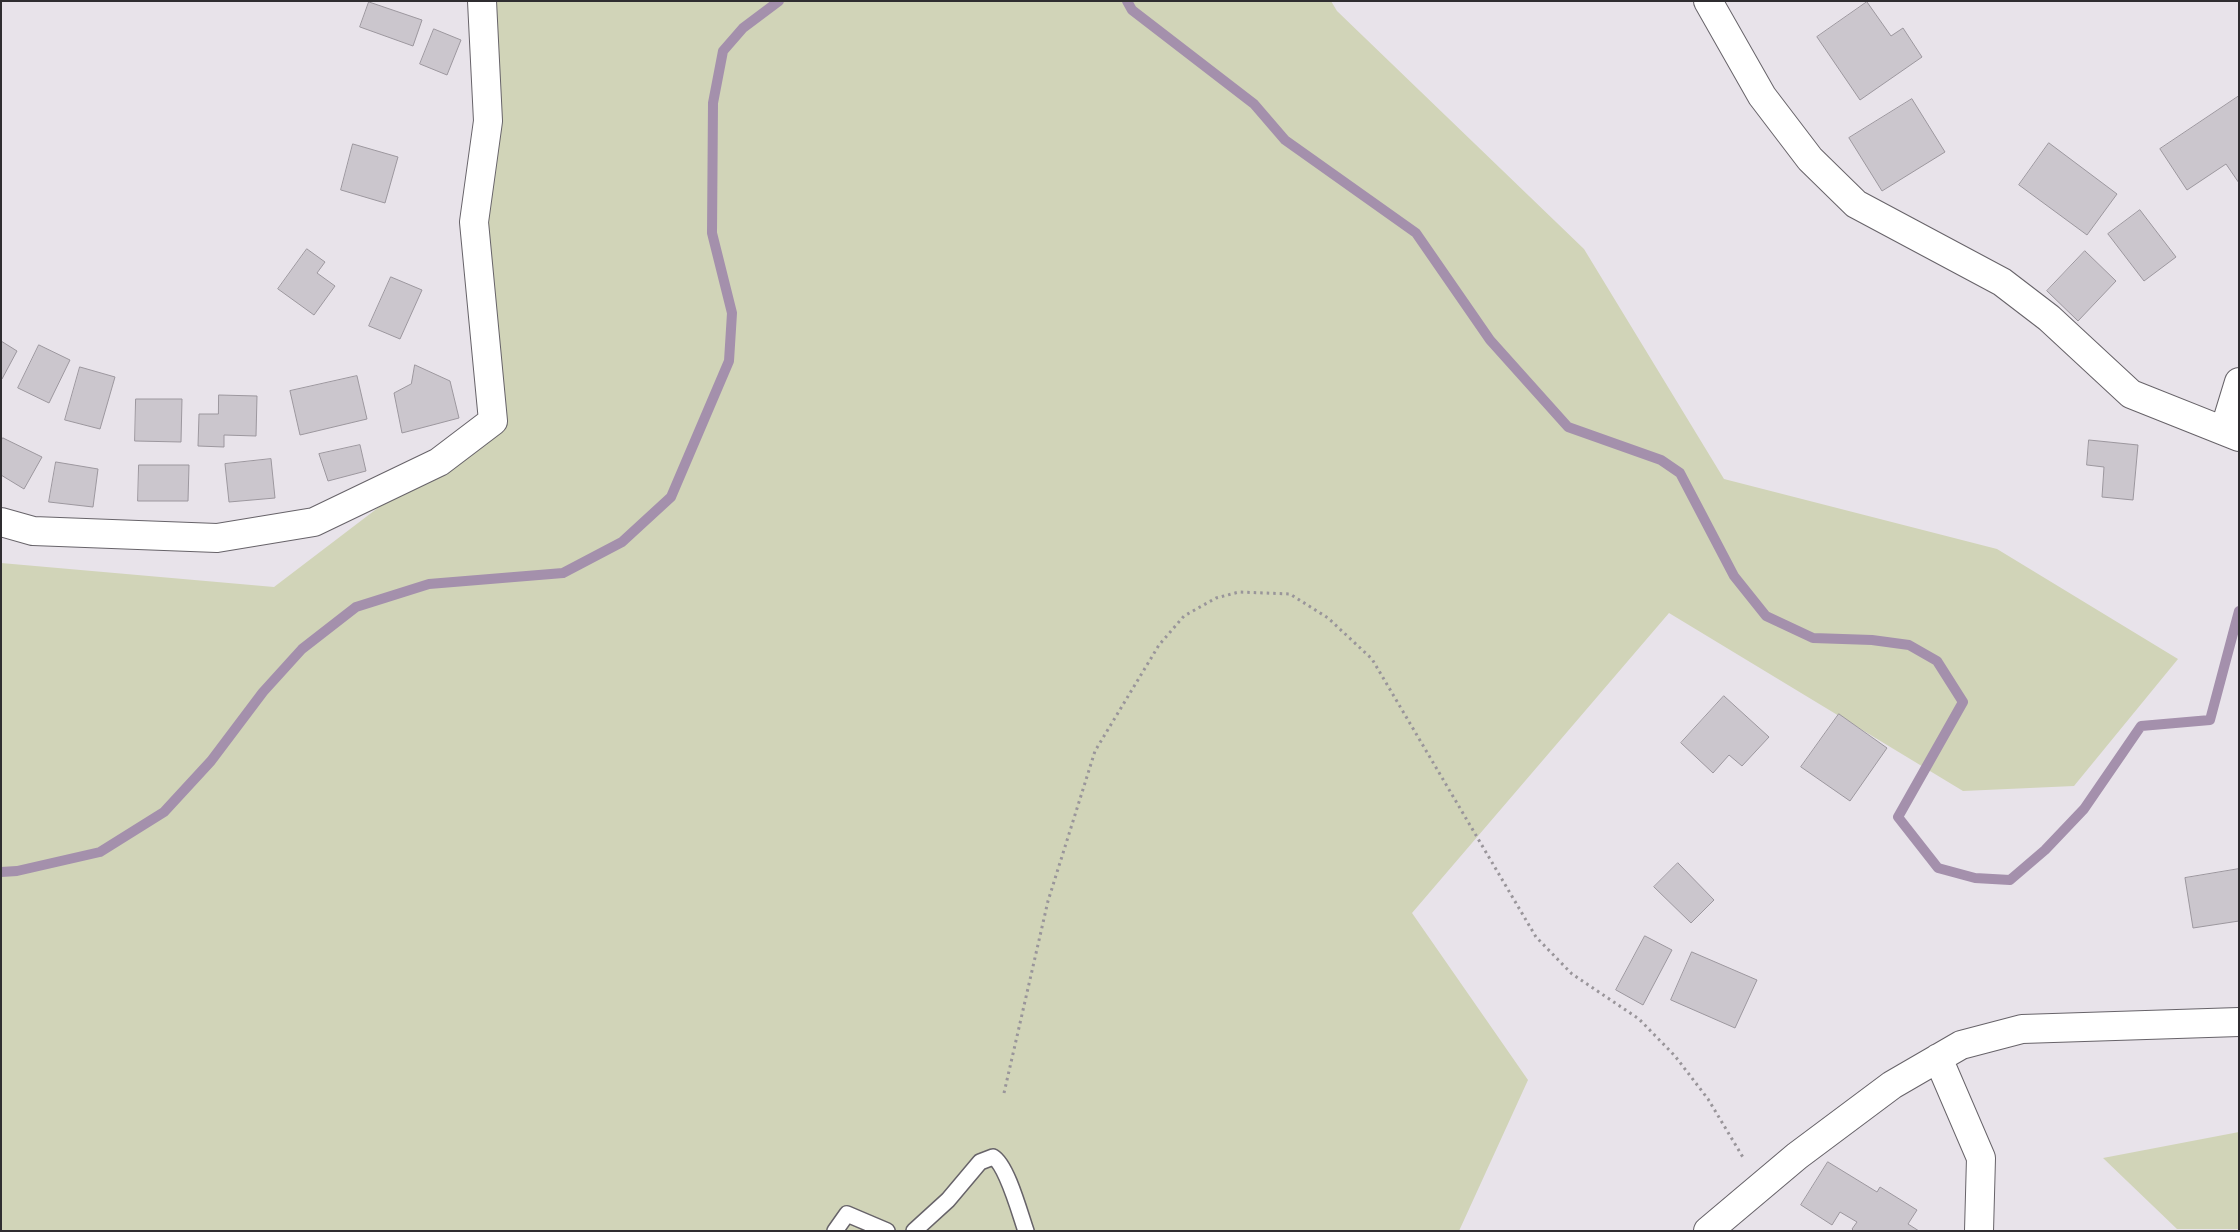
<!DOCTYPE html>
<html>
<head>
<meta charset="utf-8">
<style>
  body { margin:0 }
  #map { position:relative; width:2240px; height:1232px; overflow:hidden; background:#e8e3ea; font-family:Quicksand,sans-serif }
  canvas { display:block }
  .frame { position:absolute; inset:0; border:2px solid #2f2d30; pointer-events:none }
</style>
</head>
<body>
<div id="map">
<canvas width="2240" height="1232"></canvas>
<div class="frame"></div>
</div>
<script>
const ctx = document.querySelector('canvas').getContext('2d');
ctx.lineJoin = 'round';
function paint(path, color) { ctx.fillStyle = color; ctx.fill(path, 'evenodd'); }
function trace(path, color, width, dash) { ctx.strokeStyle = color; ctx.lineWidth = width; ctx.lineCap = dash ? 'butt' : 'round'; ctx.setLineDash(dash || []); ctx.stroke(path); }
paint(new Path2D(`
  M479 1H1331L1337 11 1584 249 1724 479 1997 549 2178 659 2074 786 1963 791 1669 613 1412 913 1528 1080 1459 1231H1V563L274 587 492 421Z
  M2239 1132V1229H2177L2103 1158Z`), '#d1d4b8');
trace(new Path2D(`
  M1127 1 1132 10 1254 104 1285 140 1416 233 1490 340 1568 427 1661 460 1680 473 1734 576 1766 616 1813 638 1872 640 1909 645 1937 661 1963 702 1898 817 1938 868 1975 878 2010 880 2045 850 2084 809 2141 726 2210 720 2239 611
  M1 872 17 871 100 852 164 812 211 761 263 692 302 649 356 607 429 584 563 573 622 542 671 497 729 361 732 313 712 233 713 103 723 51 743 28 779 1`), '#a490ac', 10);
const building = new Path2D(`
  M369 2 422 20 413 46 360 27Z
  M1867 2 1891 36 1903 28 1922 57 1860 100 1817 37Z
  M434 29 461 40 447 75 420 64Z
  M2239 96V183L2226 164 2187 190 2160 149Z
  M1912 99 1945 152 1882 191 1849 138Z
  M2049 143 2117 194 2087 235 2019 185Z
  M353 144 398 157 385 203 341 190Z
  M2140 210 2176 257 2144 281 2108 234Z
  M307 249 325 262 317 273 335 286 314 315 278 289Z
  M2085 251 2116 281 2078 321 2047 291Z
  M391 277 422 290 400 339 369 326Z
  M1 341 17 351 2 379 1 378Z
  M39 345 70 360 49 403 18 388Z
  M415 365 450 381 459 418 402 433 394 393 411 384Z
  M80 367 115 377 100 429 65 420Z
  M357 376 367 419 300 435 290 391Z
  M219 395 257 396 256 436 224 435V447L198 446 199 414H218Z
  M136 399H182L181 442 135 441Z
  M3 438 42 457 24 489 1 475V441Z
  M2089 440 2138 445 2133 500 2102 497 2104 467 2087 465Z
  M360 445 366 471 328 481 319 454Z
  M271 459 275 498 229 502 225 464Z
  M56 462 98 469 93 507 49 502Z
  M139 465H189L188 501H138Z
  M1724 696 1769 737 1742 766 1729 755 1713 773 1681 743Z
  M1839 714 1887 748 1850 801 1801 767Z
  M1678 863 1714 900 1691 923 1654 887Z
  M2239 869V921L2193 928 2185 878Z
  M1645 936 1672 950 1643 1005 1616 990Z
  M1692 952 1757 980 1735 1028 1671 1000Z
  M1828 1162 1877 1192 1880 1187 1917 1210 1908 1224 1919 1231H1854L1852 1229 1857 1222 1840 1212 1832 1225 1801 1205Z`);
paint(building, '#cbc6cd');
trace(building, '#9c979e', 1);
const lane = new Path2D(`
  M835 1231 847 1214 887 1231
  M914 1231 948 1200 980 1162 993 1157C1007 1165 1020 1214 1026 1231`);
const street = new Path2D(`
  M1708 1 1762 96 1810 159 1856 204 2002 282 2049 318 2131 394 2239 437
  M2224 431 2239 382
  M1 522 33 531 217 538 314 522 439 462 493 421 474 222 488 121 482 1
  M1938 1058 1981 1158 1979 1231
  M1708 1231 1797 1156 1892 1085 1961 1045 2022 1029 2239 1022`);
trace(lane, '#676369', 18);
trace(street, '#676369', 30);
trace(new Path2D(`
  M1004 1093 1048 901 1095 751 1159 645 1184 616 1216 598 1239 592 1290 594 1328 618 1372 659 1536 937 1572 974 1639 1019 1675 1056 1708 1099 1744 1159`), '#99959a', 3, [2.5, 4]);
trace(lane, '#fff', 15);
trace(street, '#fff', 28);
</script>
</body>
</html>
